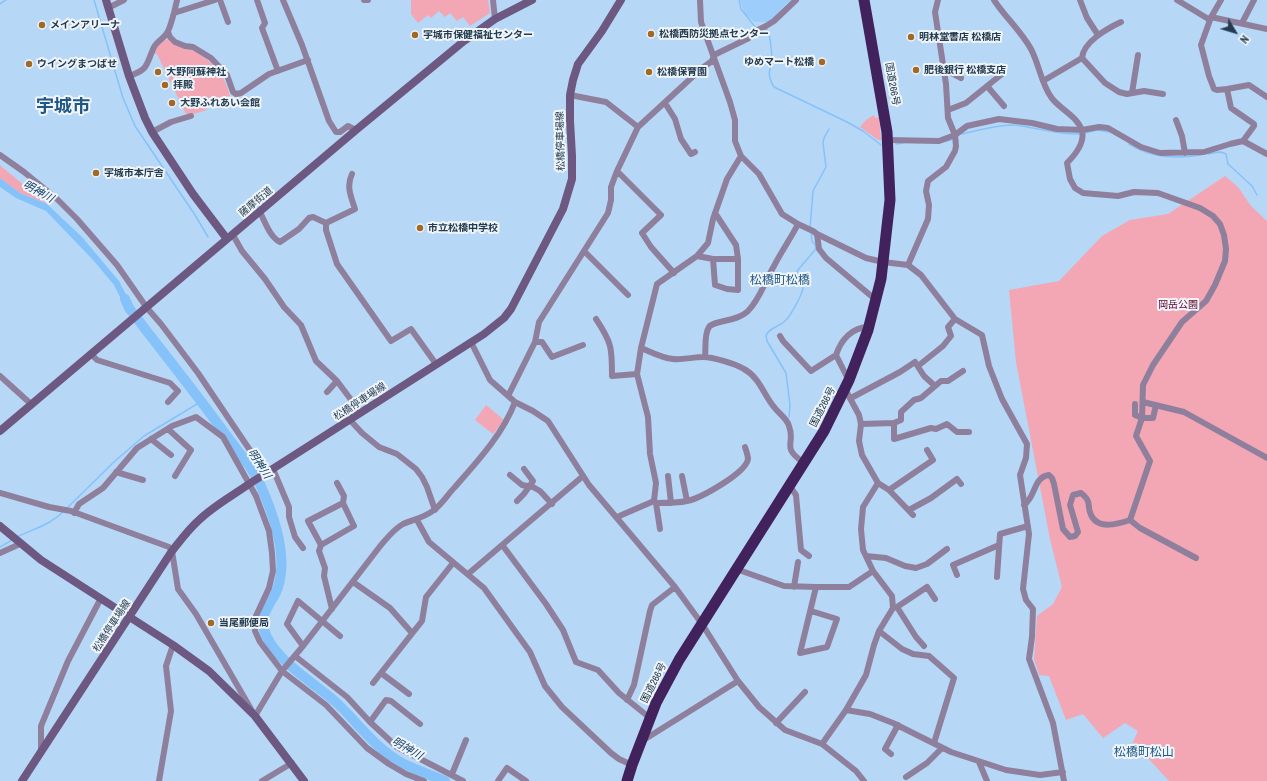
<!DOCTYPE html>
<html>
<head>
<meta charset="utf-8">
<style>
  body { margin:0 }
  #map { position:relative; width:1267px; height:781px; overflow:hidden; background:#b7d7f7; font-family:"Archivo Narrow",sans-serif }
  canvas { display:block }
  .north { position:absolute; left:1215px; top:12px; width:40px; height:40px; -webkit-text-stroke:3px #eff5fa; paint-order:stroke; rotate:128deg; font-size:11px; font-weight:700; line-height:16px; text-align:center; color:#243b4f }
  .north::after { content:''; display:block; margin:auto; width:14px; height:18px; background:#243b4f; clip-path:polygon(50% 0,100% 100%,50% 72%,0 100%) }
</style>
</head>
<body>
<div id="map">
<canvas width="1267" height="781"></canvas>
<div class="north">N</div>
</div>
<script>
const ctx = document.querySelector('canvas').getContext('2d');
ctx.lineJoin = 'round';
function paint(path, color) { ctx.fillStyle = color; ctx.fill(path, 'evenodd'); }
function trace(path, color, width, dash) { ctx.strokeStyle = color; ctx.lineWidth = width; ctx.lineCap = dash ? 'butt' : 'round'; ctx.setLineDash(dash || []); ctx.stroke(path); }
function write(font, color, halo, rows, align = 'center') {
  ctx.font = font + ' "Archivo Narrow","Noto Sans JP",sans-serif'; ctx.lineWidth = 4; ctx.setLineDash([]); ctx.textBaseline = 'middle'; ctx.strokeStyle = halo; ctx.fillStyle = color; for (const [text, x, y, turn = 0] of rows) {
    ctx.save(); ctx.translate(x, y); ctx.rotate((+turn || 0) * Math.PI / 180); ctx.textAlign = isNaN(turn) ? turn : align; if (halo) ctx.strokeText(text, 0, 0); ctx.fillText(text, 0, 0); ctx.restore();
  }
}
paint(new Path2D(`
  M740 0H792L786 4 770 22H755L745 14Z`), '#9ccdfb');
paint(new Path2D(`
  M411 0H488L490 13 470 26 463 17 457 21 450 13 445 17 439 11 431 18 428 15 418 23 411 14Z
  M168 39C199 53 221 61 230 96L205 106 207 110 187 116 157 54H154C155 46 161 41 168 39Z
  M874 115 875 118 879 117 881 140H878L860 127 866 120Z
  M0 165 2 167 47 204 20 193 0 178Z
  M1225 176 1238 187 1251 206 1267 221V781H1169L1133 742 1138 731 1125 723 1103 738 1083 714 1066 720 1049 676 1039 675 1034 659 1037 616 1053 604 1062 587 1050 539 1016 362 1009 290 1059 281 1102 236 1130 220 1168 214Z
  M486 405 504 420 493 434 475 420Z`), '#f3a6b4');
paint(new Path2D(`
  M0 178 20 193 47 204 82 237 119 281 134 310 128 313 114 285 93 260 46 211 16 198 0 187Z`), '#85c2fa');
trace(new Path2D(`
  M94 0 123 98 135 126 195 215 208 237
  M739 0 741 9 756 28
  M0 4 6 0
  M764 29 767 30 769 32C770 41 772 51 772 60 773 65 771 65 770 69 768 75 771 83 774 87L847 122 863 131 881 145
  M1085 133 1097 130 1109 132
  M962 134C978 130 1000 124 1016 125 1038 128 1059 135 1080 134
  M943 142 951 140
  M896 144 903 143
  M1129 144C1152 158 1175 159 1201 155
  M1208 154C1214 153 1221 150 1226 154L1228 164 1252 186 1257 195
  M810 228 813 191 826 167 823 143 824 138 829 129
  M789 417 790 405 786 373 767 341 766 336C768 328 779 327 785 321 790 317 802 295 803 288 803 281 798 278 797 271L815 250 816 246 812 241 811 232
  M67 508 115 461 144 436 202 401
  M17 537C33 529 50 525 63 512
  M0 547 12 540`), '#85c2fa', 1.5);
trace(new Path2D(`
  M125 299 129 308C161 350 195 392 226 435 239 453 255 470 263 491 275 519 288 557 278 587 275 599 262 610 263 623 265 655 315 683 337 703 359 724 374 747 402 763 416 770 431 775 445 781`), '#85c2fa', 10);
trace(new Path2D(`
  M220 0 228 22
  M257 0 265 23 262 28 278 71
  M283 0 302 45 329 121 336 132H340L348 126 356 130
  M364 0H368
  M493 0 495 19
  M700 0 701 22 730 102 735 120V141L741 156 759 174 782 214 798 224 813 231 817 234 866 258 883 262 908 265 921 275 955 319 982 335 989 366 1002 399 1027 444 1026 458 1020 475 1029 534 1023 589 1026 600 1033 609 1032 637 1029 659 1053 723 1064 781
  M994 0C1005 17 1021 31 1031 49 1039 64 1041 83 1051 97 1059 109 1078 116 1082 131 1085 143 1075 155 1067 163L1070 179 1075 188 1083 193 1118 196 1134 192 1158 193 1200 208 1213 216 1220 224 1224 235 1226 249 1225 261 1215 285 1206 301 1182 322 1153 365 1143 385 1142 418 1136 436 1150 461 1130 520 1140 528 1196 558
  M1080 0 1087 18 1098 35
  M1177 0 1210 20 1201 45 1209 76 1214 89 1217 90 1227 89 1231 108 1254 124V126L1243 141
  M108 8 124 0
  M174 13 177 0
  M1211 17 1267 29
  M1210 19 1221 0
  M1242 23 1254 0
  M168 32 170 37 175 42 185 46 193 47 211 58 227 75 233 92 236 94 241 93 269 74 308 60
  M1082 58C1083 42 1108 28 1121 22
  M944 69 961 78
  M129 76C149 70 146 64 154 47 157 41 166 37 168 31 171 25 172 19 174 13L215 0
  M1043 81 1082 58 1105 83 1119 92 1127 94 1144 91 1163 94
  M987 86 1004 106
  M1227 89 1249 85 1267 97
  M1132 93 1138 55
  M570 95 606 102 638 127
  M665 103 675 119 681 139 691 154 695 152
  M948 110 966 103 1002 74 997 69
  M1176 120 1182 136 1185 153
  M152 132 171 122 191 116
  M888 140 939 141 955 135 967 126 999 119 1032 123 1057 129 1082 130 1099 127 1108 128 1141 147 1160 153 1204 152 1230 144 1243 141 1267 154
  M0 155 24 172 57 199 77 219 117 265 147 308 161 324 198 373 266 474
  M617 171 661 215 642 233 651 247 674 273
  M352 174C346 186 351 197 355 209L326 223V230L337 264 391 341 411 329 436 364
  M260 212C265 222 270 237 280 242L299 229 309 218 313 217 326 223
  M817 234 819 249 826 258 876 300
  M233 235 242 251 265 279 284 307 301 325 316 361 337 381 361 413
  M584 251 628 295
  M697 256 713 259H738L736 245 715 213
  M713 259 715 285 727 289 738 290V259
  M908 265 928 219 929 205 926 191 928 181 946 167 955 151 956 146 955 135 948 118 946 84 935 12 938 0
  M596 319C612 343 612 348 612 376L637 374
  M780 336 783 341 811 371 836 355 846 375 849 380
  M471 342 490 380 515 402 533 411 548 421 589 485 675 587 702 624 738 681 759 707 785 730 822 744 856 771 864 781
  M535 342H542L552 357 583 345
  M641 348C651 352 661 358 673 359 683 360 693 357 703 357 713 357 736 364 744 369 759 377 764 395 774 407 779 414 787 418 789 426 796 445 780 446 804 463
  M91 354 97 360 170 383 178 391 168 402
  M836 355C841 340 852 327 869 327
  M705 357C706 348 704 334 709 327 714 320 737 322 748 311 760 299 765 281 774 266 781 252 791 238 798 224
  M918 366 943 346 951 336 948 327 955 319
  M0 376 31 404
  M327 392 337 381
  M508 396 535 342 539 322 608 213 611 200V187L617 171 638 127 701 69 712 61 714 55 749 38 756 31 766 26 774 21 796 0
  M851 398 900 372 915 362 924 376 935 386
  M1143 402 1184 412 1267 458
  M1135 404V415L1142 418H1153L1156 405
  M350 420 362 433 379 447 397 454 416 469 422 477 427 487 435 510
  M894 423 901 420V412L914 400 921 398 941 381H948L963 371
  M861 424 894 423V439L931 428 936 429 947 424 957 432H969
  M168 429 191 450 175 476
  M151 439 171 455
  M273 469 289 507V517L295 537 303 548
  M116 472 143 480
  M510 475 522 485 533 487 540 491 552 504
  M668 476 671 503
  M682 476 687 501
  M337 483 344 496 343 503
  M878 483 889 490 913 515
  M789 485 796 495 801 550 809 556
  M889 490 933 460 927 450
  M0 493 49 507 71 511 169 547 172 551 178 589 196 614 255 716 282 671 303 646 381 545C388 537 394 529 403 524 414 519 424 518 434 510 442 504 448 494 455 487 477 462 503 434 515 402
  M517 501C526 493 527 490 533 481L524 469
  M655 502 656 503 660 529
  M656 503C667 503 678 503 687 501 701 498 746 473 748 459 748 456 746 450 745 447
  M1024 505C1036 497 1033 477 1049 475L1052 478 1054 484 1063 529 1070 537 1075 536 1078 532 1070 505 1073 495 1081 493C1093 503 1086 504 1091 515 1098 530 1118 524 1130 520
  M909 510 931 498 957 479 961 484
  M74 513 79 504 103 488 137 448 172 426 196 417 223 437 256 496 269 531 272 553 273 571 269 588 255 618V631L260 642 282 671 326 705 367 748 389 764 406 774 424 781
  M617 517 654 501 656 483 650 454 648 417 637 374 641 348 657 284 697 256 708 243 713 219 727 179 741 156
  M417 520 429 542 484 588 530 652 545 686 562 707 611 753 619 759 632 765
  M321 545 308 521 343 503 354 526 321 545 319 551 325 568 324 576 332 609
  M503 546 546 604 563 630 576 662 598 670 619 693 650 718
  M0 553 20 544
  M866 556 886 558 905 566 916 568 927 564 947 549
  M736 569 784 586 816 587H849L873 571
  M468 574 583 476
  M957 575 953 565 999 545
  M997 577 1000 534 1028 526
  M353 582 390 608 412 633
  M794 587 798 562
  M897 607 916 637 924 646
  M893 608 897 607 927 587 935 599
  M811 611 837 619 827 647 800 653 816 587
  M879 631 902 649 913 654 929 656 954 678 934 743
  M303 646 287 624 298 601 340 636
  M295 656 347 697 370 722 397 747 463 781
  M381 673 409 694
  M373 683 422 621 426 597 453 563
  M627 700 634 685 650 611 652 605 675 587
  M846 710 870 714 893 723 951 752 1006 770 1040 775 1063 772
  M370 722 386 700 391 701 420 724
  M776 723 805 692
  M642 741 738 681
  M822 744 846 710 866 675 874 645 879 631 893 608 892 596 873 571 863 550 861 529 863 507 878 483 862 455 859 441 861 424 859 415 845 389
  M41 751V726L68 661 101 598
  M891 754 885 749 898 725
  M979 762 987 781
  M452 774 466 740
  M906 777 927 763 942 748
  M159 781 171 711 166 666 173 645
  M262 781 292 763
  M498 781 507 768 526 781`), '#8e809d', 6);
trace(new Path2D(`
  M106 0 129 76 145 118 152 132 193 194 227 239
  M0 431 356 130 464 41 495 19 532 0
  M0 526 41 560 173 645 209 671 255 716 304 781
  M22 781 172 551C180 541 188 530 198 521 213 506 232 496 249 484L484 334 504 318 511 309 563 209 572 179V156L570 121V95L573 80 578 64 602 31 621 0`), '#6d5882', 8);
trace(new Path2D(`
  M627 781 632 765 656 703 679 660 824 431 849 380 868 330 881 279 890 200 887 132 864 0`), '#42225c', 11);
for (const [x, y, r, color] of [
  [42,25,4,"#a16925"],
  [651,34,4,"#a16925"],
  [415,35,4,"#a16925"],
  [911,37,4,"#a16925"],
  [822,62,4,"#a16925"],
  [29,64,4,"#a16925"],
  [916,70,4,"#a16925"],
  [158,72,4,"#a16925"],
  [649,72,4,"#a16925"],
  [165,85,4,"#a16925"],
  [172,103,4,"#a16925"],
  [96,173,4,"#a16925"],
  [420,228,4,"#a16925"],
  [211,623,4,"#a16925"]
]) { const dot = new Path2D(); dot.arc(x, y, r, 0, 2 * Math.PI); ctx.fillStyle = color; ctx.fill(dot); trace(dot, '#eff5fa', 1.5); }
write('bold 10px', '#243b4f', '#eff5fa', [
  ["メインアリーナ",50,25],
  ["松橋西防災拠点センター",659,34],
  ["宇城市保健福祉センター",423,35],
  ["明林堂書店 松橋店",919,37],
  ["ゆめマート松橋",814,62,"right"],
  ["ウイングまつばせ",37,64],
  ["肥後銀行 松橋支店",924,70],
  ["大野阿蘇神社",166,72],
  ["松橋保育園",657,72],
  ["拝殿",173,85],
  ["大野ふれあい会館",180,103],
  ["宇城市本庁舎",104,173],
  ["市立松橋中学校",428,228],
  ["当尾郵便局",219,623]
], 'left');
write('10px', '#243b4f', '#eff5fa', [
  ["国道266号",892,84,80],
  ["松橋停車場線",561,141,-91],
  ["薩摩街道",256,202,-40],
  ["松橋停車場線",360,402,-33],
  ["国道266号",823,407,-63],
  ["松橋停車場線",112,626,-57],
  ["国道266号",654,683,-63]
]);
write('10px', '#640027', '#eff5fa', [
  ["岡岳公園",1178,305]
]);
write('italic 11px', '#144065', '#eff5fa', [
  ["明神川",38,192,29],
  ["明神川",259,464,57],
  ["明神川",407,749,30]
]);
write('12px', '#215784', '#eff5fa', [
  ["松橋町松橋",780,281],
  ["松橋町松山",1144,753]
]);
write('bold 18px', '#215784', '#eff5fa', [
  ["宇城市",63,107]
]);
</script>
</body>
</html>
